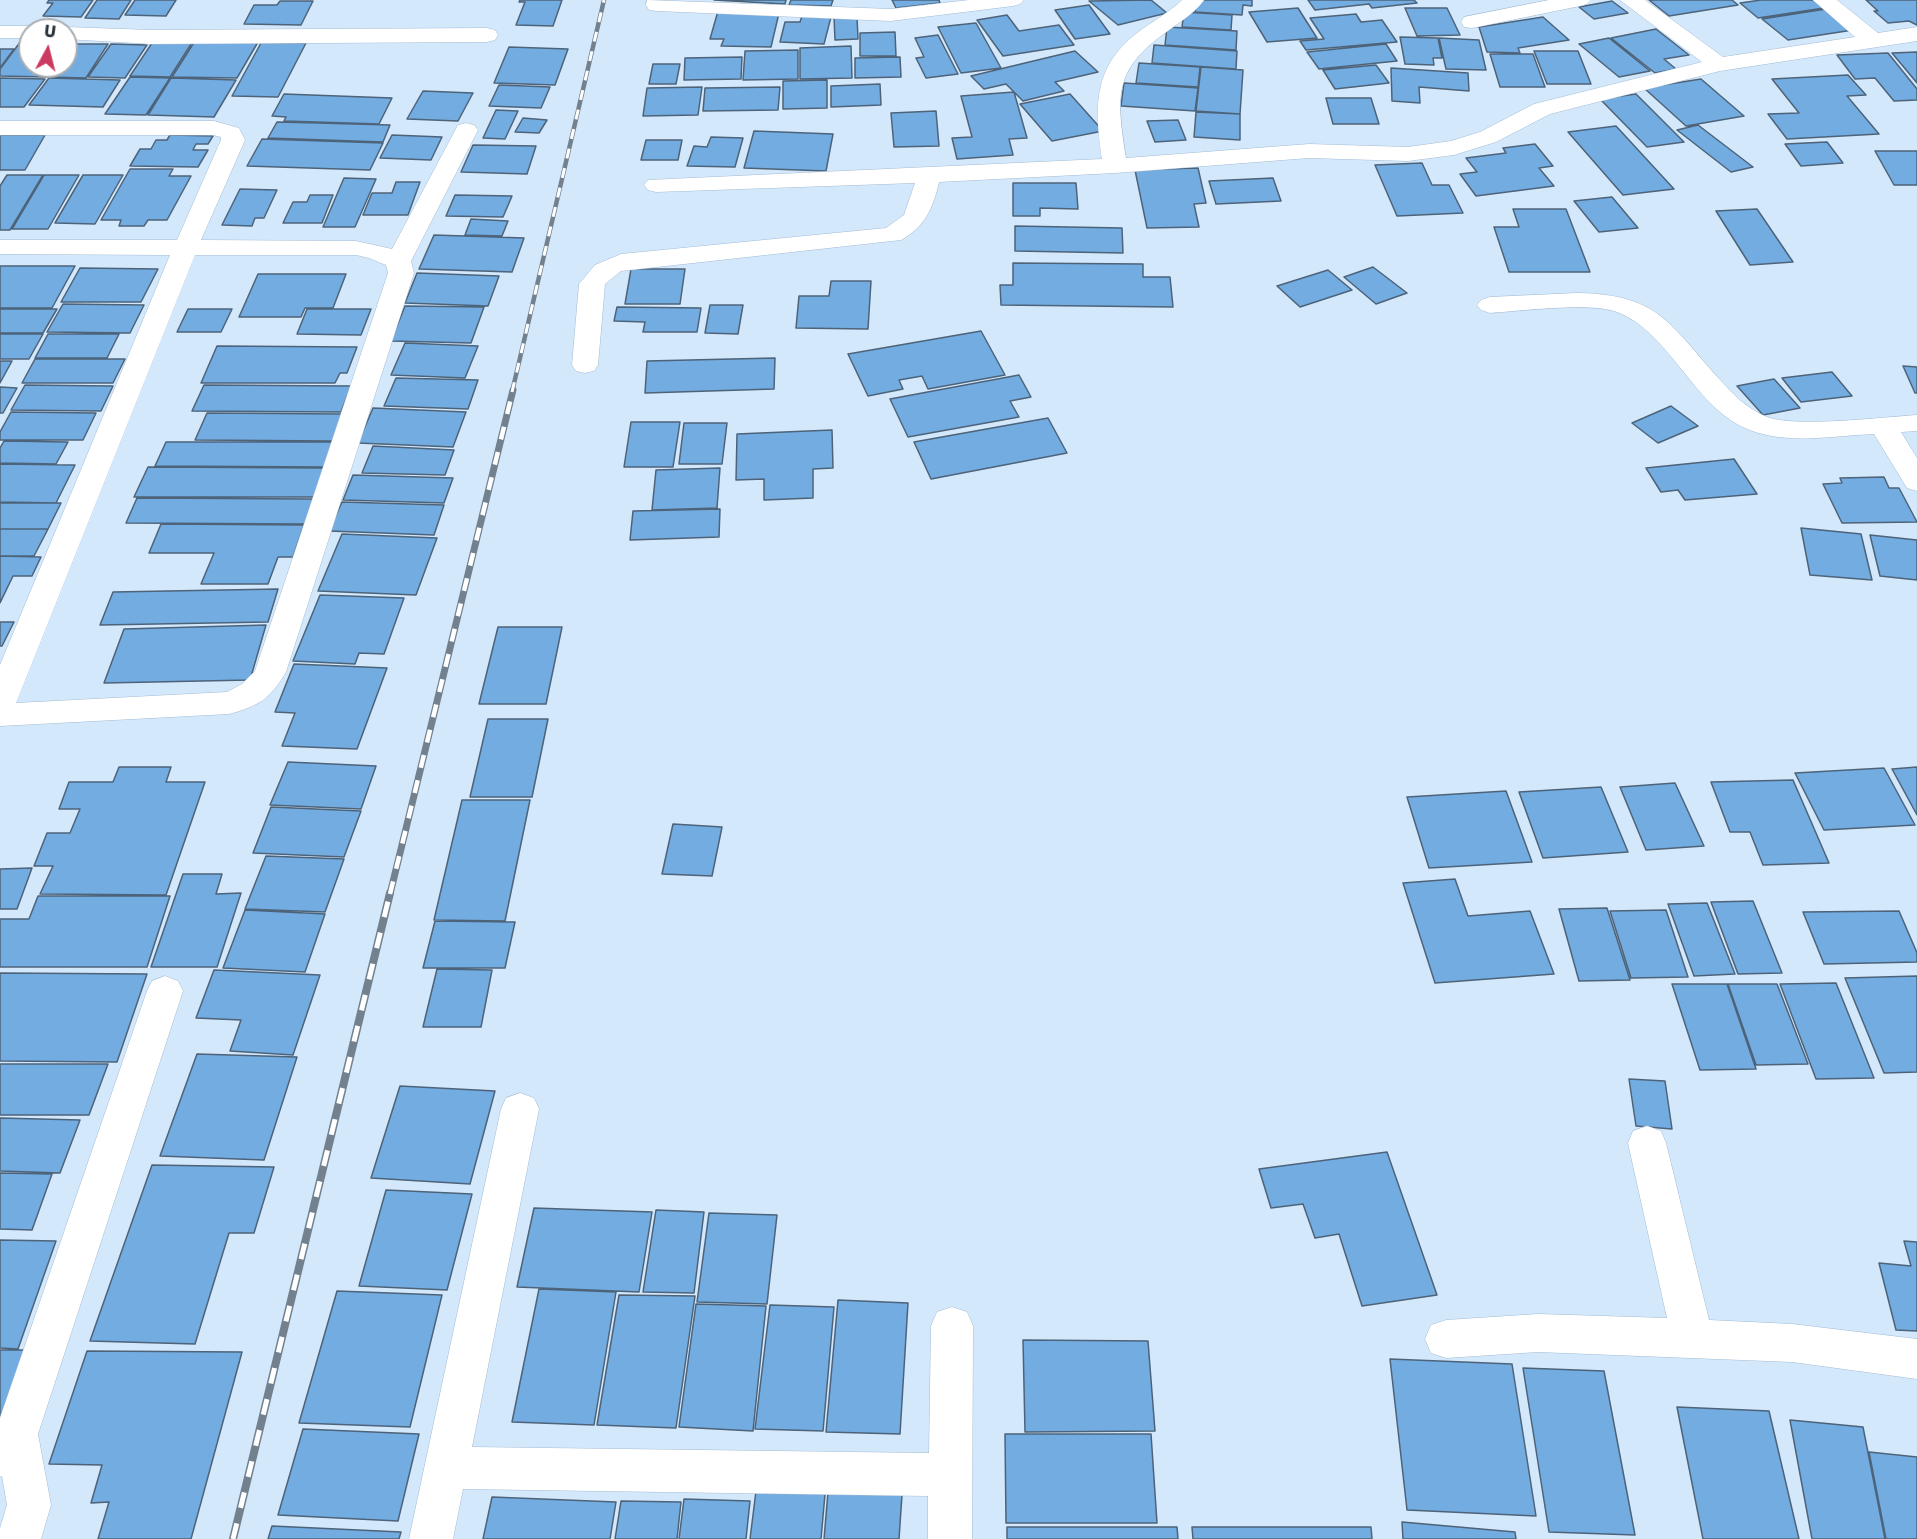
<!DOCTYPE html>
<html>
<head>
<meta charset="utf-8">
<style>
  body { margin:0 }
  #map { position:relative; width:1917px; height:1539px; overflow:hidden; background:#d4e8fc; font-family:Rubik,sans-serif }
  canvas { display:block }
  .north { position:absolute; left:18px; top:18px; width:60px; height:60px; box-sizing:border-box; background:#fff; border:2px solid #a9adb1; border-radius:50%; rotate:7deg; font-size:16px; font-weight:700; line-height:24px; text-align:center; color:#28323c }
  .north::after { content:''; display:block; margin:auto; width:21px; height:27px; background:#ca3b60; clip-path:polygon(50% 0,100% 100%,50% 72%,0 100%) }
</style>
</head>
<body>
<div id="map">
<canvas width="1917" height="1539"></canvas>
<div class="north">U</div>
</div>
<script>
const ctx = document.querySelector('canvas').getContext('2d');
ctx.lineJoin = 'round';
function paint(path, color) { ctx.fillStyle = color; ctx.fill(path, 'evenodd'); }
function trace(path, color, width, dash) { ctx.strokeStyle = color; ctx.lineWidth = width; ctx.lineCap = dash ? 'butt' : 'round'; ctx.setLineDash(dash || []); ctx.stroke(path); }
const building = new Path2D(`
  M49 0H93L81 17 43 16 53 3H47Z
  M97 0H131L119 19 85 18Z
  M135 0H176L166 16 125 15Z
  M520 0H562L553 26 516 25 525 2H519Z
  M714 0H786L785 4Z
  M791 0H833L831 6 789 5Z
  M892 0H939L940 3 896 8Z
  M1151 0 1167 13 1118 25 1089 1Z
  M1197 0H1252V6L1243 5 1242 15 1195 12Z
  M1308 0H1414L1417 3 1372 8 1369 4 1315 10Z
  M1649 0H1732L1738 5 1669 16Z
  M1761 0H1814L1824 8 1758 18 1740 3Z
  M1866 0H1917V25L1909 21 1888 23 1874 11H1878Z
  M280 1H313L301 25 244 24 254 5H277Z
  M1612 1 1628 13 1594 19 1579 7Z
  M1089 5 1110 34 1075 39 1055 10Z
  M1298 8 1317 38 1267 42 1249 12Z
  M1405 8H1447L1460 35 1417 36Z
  M1826 9 1853 30 1788 40 1762 19Z
  M718 11 779 13 771 47 721 46 724 39H710Z
  M1184 12 1232 15 1231 30 1182 27Z
  M1356 14 1361 22 1382 20 1397 42 1306 50 1300 41 1324 39 1310 18Z
  M1007 15 1019 31 1059 25 1074 45 1003 56 977 20Z
  M802 16 831 17 824 44 780 42 785 22H800Z
  M834 17H857L858 39 835 40Z
  M1543 17 1569 40 1518 48 1520 53 1487 52 1479 27Z
  M976 23 1001 68 961 73 938 27Z
  M1167 27 1237 31 1236 50 1165 45Z
  M1656 29 1689 55 1664 59 1676 69 1655 73 1611 38Z
  M895 32 896 56H860V33Z
  M938 35 958 74 926 78 916 58 924 57 915 38Z
  M1400 37 1438 38 1442 58H1433L1434 65 1405 64Z
  M1439 38 1479 40 1486 70 1446 69Z
  M1609 38 1650 71 1619 77 1579 44Z
  M154 40 193 41 170 77 130 76Z
  M21 41H30V66H54L46 77 0 76V69Z
  M195 41 258 42 237 78 172 77Z
  M261 43H306L278 97 232 96Z
  M72 44H108L86 78 48 77 56 66H66V52Z
  M111 44 147 45 125 78 88 77Z
  M1386 44 1397 61 1319 69 1307 52Z
  M1154 45 1237 51 1236 69 1152 63Z
  M851 46 852 78 800 79V48Z
  M509 47 568 49 555 85 494 83Z
  M0 49H14L0 68Z
  M798 50V79L743 80 745 51Z
  M1075 51 1098 72 1055 82 1064 91 1023 101 1006 84 984 89 971 76Z
  M1534 51H1578L1591 84H1547Z
  M1917 52V83L1892 53Z
  M1888 53 1917 89V100L1894 101 1875 78 1855 79 1837 55Z
  M1490 54H1533L1545 87H1500Z
  M742 57 741 79 684 80 685 58Z
  M900 57 901 77 855 78V58Z
  M1139 63 1200 67 1198 87 1136 83Z
  M653 64H680L676 84H649Z
  M1376 65 1389 83 1335 89 1323 70Z
  M1201 67 1243 70 1240 114 1196 111Z
  M1391 68 1468 73 1469 91 1419 87 1420 103 1392 101Z
  M1848 75 1866 95 1847 96 1879 134 1787 139 1768 114 1799 113 1772 79Z
  M130 77 170 78 146 115 105 114Z
  M0 78 45 79 24 107H0Z
  M49 78 120 80 103 107 29 105Z
  M171 78 236 80 214 117 148 115Z
  M1701 79 1744 116 1686 126 1644 88Z
  M827 80V108L783 109V81Z
  M1124 83 1198 88 1195 111 1121 106Z
  M880 84 881 105 831 107V86Z
  M499 85 550 87 541 108 489 106Z
  M702 87 698 115 643 116 647 88Z
  M780 87 778 110 703 111 705 88Z
  M423 91 473 93 458 121 407 119Z
  M1014 92 1027 138 1009 139 1013 155 957 159 952 138 972 137 961 96Z
  M284 94 392 98 379 124 284 121 286 117 272 116Z
  M1070 94 1103 131 1052 141 1020 104Z
  M1636 94 1684 142 1647 147 1600 99Z
  M1326 98H1371L1379 124H1333Z
  M496 110 518 111 505 139 483 138Z
  M936 111 939 146 894 147 891 113Z
  M1196 112 1240 114V140L1194 137Z
  M523 118 547 120 539 133 515 132Z
  M1178 120 1186 140 1155 142 1147 121Z
  M277 122 318 123 390 125 383 142 268 138Z
  M1698 125 1753 167 1731 172 1677 130Z
  M1616 126 1674 189 1623 195 1568 132Z
  M754 131 833 134 826 171 744 168Z
  M0 135H45L25 170H0Z
  M170 135 213 136 208 144H196L193 150H208L198 167 130 166 140 149H151L156 140H167Z
  M392 135 442 137 431 160 380 158Z
  M711 137 743 138 735 167 687 166 694 146 707 147Z
  M262 139 383 143 370 170 247 166Z
  M646 140H682L678 160H641Z
  M1827 142 1843 163 1801 166 1785 144Z
  M1535 144 1553 166 1539 168 1554 186 1476 196 1460 174 1477 172 1466 158 1506 153 1503 148Z
  M473 145 536 146 527 174 461 172Z
  M1875 151H1917V185H1894Z
  M1422 163 1432 185H1449L1463 213 1397 216 1375 165Z
  M1198 168 1206 203 1194 204 1199 227 1147 228 1135 170Z
  M130 169H173L169 176H191L167 220H148L144 226H119L121 220H101Z
  M7 175H43L10 230H0V186Z
  M44 175H79L48 229H12Z
  M83 175H123L95 224 55 223Z
  M344 178 376 179 355 227H323Z
  M1273 178 1281 201 1216 204 1209 181Z
  M396 182H420L408 215H363L372 193H392Z
  M1013 183H1076L1078 209 1040 208V216H1013Z
  M240 189 277 190 264 218H255L252 226 222 225Z
  M310 195H333L322 223H283L293 202H307Z
  M455 195 512 196 503 217 446 216Z
  M1612 197 1638 228 1599 232 1574 201Z
  M1513 209H1566L1590 272H1509L1494 227H1519Z
  M1757 209 1793 262 1750 265 1716 211Z
  M471 219 508 221 502 236 465 235Z
  M1015 226 1122 228 1123 253 1015 251Z
  M434 235 524 238 512 272 419 269Z
  M1013 263 1143 264V277H1170L1173 307 1001 305 1000 285H1013Z
  M0 266H75L52 308H0Z
  M1373 267 1407 293 1376 304 1344 277Z
  M80 268 158 269 141 302H61Z
  M631 269H685L680 304H625Z
  M1328 270 1352 290 1300 307 1277 286Z
  M417 273 499 276 488 306 405 303Z
  M258 274H346L333 308H305L301 317H239Z
  M831 281H871L868 329 796 328 799 296H829Z
  M63 304 144 305 130 333 47 332Z
  M710 305H743L738 334 705 333Z
  M405 306 484 307 471 343 391 341Z
  M617 307 701 308 697 332H643L645 322 614 321Z
  M0 309H57L43 333H0Z
  M188 309H232L221 332H177Z
  M307 309H371L361 335 297 334Z
  M981 331 1005 375 928 389 922 376 899 380 903 389 868 396 848 354Z
  M0 334H43L29 359H0Z
  M48 334H119L107 358H35Z
  M405 343 478 346 465 378 391 375Z
  M217 346 357 347 347 373H340L335 383H201Z
  M775 358 774 389 645 393 647 361Z
  M35 359H125L113 383H22Z
  M0 361H12L0 383Z
  M1903 366 1917 367V393H1915Z
  M1832 372 1852 396 1801 402 1782 378Z
  M1019 375 1031 397 1010 401 1019 417 908 437 890 399Z
  M396 378 478 380 468 409 384 406Z
  M1774 379 1800 408 1763 415 1737 386Z
  M25 385 113 386 101 411 11 410Z
  M204 385 351 386 341 412 192 411Z
  M0 387 17 388 3 413H0Z
  M1671 406 1698 426 1658 443 1632 423Z
  M373 408 466 412 453 447 358 443Z
  M11 412 96 413 83 440H0V432Z
  M207 413 344 414 334 441 195 440Z
  M1048 418 1067 453 931 479 914 442Z
  M631 422H680L673 467H624Z
  M684 423H727L722 464H679Z
  M832 430 833 468 813 469V498L764 500V479L736 480 737 434Z
  M4 441 68 442 56 464 0 463V448Z
  M166 442H333L325 467 155 466Z
  M373 446 454 450 445 475 362 473Z
  M1734 459 1757 494 1685 500 1678 490 1661 492 1646 468Z
  M0 464 75 465 56 503 0 502Z
  M148 467 325 468 314 497H134Z
  M720 468 717 508 652 510 656 470Z
  M353 475 453 478 444 503 343 500Z
  M1884 477 1889 488H1899L1917 522 1842 523 1823 484 1842 483 1840 478Z
  M137 498 314 499 305 524 126 523Z
  M342 502 444 505 434 535 329 531Z
  M0 503H61L48 529H0Z
  M720 509 719 537 630 540 633 511Z
  M161 524 304 525 293 557H278L268 584H201L214 553H149Z
  M1801 528 1861 534 1872 580 1810 575Z
  M0 529H48L34 556H0Z
  M342 534 437 538 416 595 318 591Z
  M1870 535 1917 540V580L1880 576Z
  M0 556 41 557 32 576H13L0 603Z
  M278 589 268 622 100 625 113 592Z
  M320 595 404 598 384 654 359 653 355 664 293 661Z
  M0 622H14L2 646H0Z
  M266 625 250 680 104 683 124 629Z
  M498 627H562L546 704H479Z
  M294 664 387 668 357 749 282 746 295 713 275 712Z
  M488 719H548L532 797H470Z
  M288 762 376 766 361 809 270 805Z
  M119 767H171L166 782H205L166 895 40 894 53 866H34L47 833H70L80 809H59L69 782H113Z
  M1917 767V815L1892 769Z
  M1884 768 1915 825 1824 830 1795 773Z
  M1793 780 1829 863 1763 865 1750 832H1730L1711 782Z
  M1675 783 1704 846 1646 850 1620 787Z
  M1601 787 1628 852 1543 858 1519 792Z
  M1506 791 1532 862 1429 868 1407 797Z
  M462 800H530L505 921 434 920Z
  M271 807 361 811 344 857 253 853Z
  M673 824 722 827 712 876 662 874Z
  M266 856 344 859 325 912 245 909Z
  M32 868 17 909H0V869Z
  M183 874H222L216 894 241 893 217 967H151Z
  M1455 879 1468 916 1530 911 1554 974 1435 983 1403 883Z
  M38 896H170L147 967H0V919H29Z
  M1753 901 1782 973 1738 974 1711 902Z
  M1707 903 1735 974 1694 976 1668 904Z
  M1607 908 1630 980 1579 981 1559 909Z
  M245 910 325 914 305 972 223 968Z
  M1666 910 1688 977 1631 978 1610 911Z
  M1899 911 1917 953V962L1824 964 1803 912Z
  M435 921 515 922 505 968H423Z
  M437 969 492 970 481 1027H423Z
  M214 970 320 975 293 1055 230 1051 241 1020 196 1018Z
  M0 973 147 974 117 1062 0 1061Z
  M1917 976V1072L1884 1073 1845 978Z
  M1836 983 1874 1078 1816 1079 1780 984Z
  M1672 984H1727L1756 1069 1700 1070Z
  M1728 984H1777L1808 1064 1756 1065Z
  M197 1054 297 1057 264 1160 160 1156Z
  M0 1064H108L89 1115H0Z
  M1629 1079 1665 1081 1672 1129 1636 1126Z
  M400 1086 495 1091 470 1184 371 1178Z
  M0 1118 80 1120 60 1173 0 1171Z
  M1387 1152 1437 1295 1362 1306 1339 1234 1315 1238 1303 1204 1271 1208 1259 1169Z
  M152 1165 274 1167 254 1233H229L195 1344 90 1341Z
  M0 1173 52 1174 32 1230 0 1229Z
  M386 1190 472 1194 447 1290 359 1286Z
  M534 1208 652 1212 639 1292 517 1287Z
  M656 1210 704 1212 694 1293 643 1292Z
  M709 1213 777 1215 767 1304 697 1302Z
  M0 1240 56 1241 18 1349 0 1348Z
  M1904 1241 1917 1242V1331L1896 1330 1879 1263 1911 1266Z
  M539 1289 616 1292 594 1425 512 1422Z
  M337 1291 442 1295 410 1427 299 1423Z
  M619 1295 695 1296 676 1428 597 1425Z
  M838 1300 908 1303 900 1434 826 1432Z
  M696 1304 766 1306 753 1431 679 1427Z
  M770 1305 834 1307 823 1431 755 1429Z
  M1023 1340 1148 1341 1155 1431 1025 1432Z
  M0 1350H28L0 1430Z
  M87 1351 242 1352 191 1539H98L109 1502 91 1503 102 1465 49 1464Z
  M1390 1359 1512 1364 1536 1516 1407 1510Z
  M1523 1368 1604 1371 1635 1535 1549 1532Z
  M1677 1407 1769 1411 1799 1539H1703Z
  M1790 1420 1863 1427 1885 1539H1812Z
  M303 1429 419 1434 398 1521 278 1515Z
  M1005 1434H1151L1157 1523H1006Z
  M1869 1452 1917 1457V1539H1886Z
  M756 1491 825 1494 821 1539H750Z
  M828 1492 902 1495 899 1539H824Z
  M492 1497 616 1502 610 1539H483Z
  M684 1499 750 1501 746 1539H679Z
  M621 1501 681 1502 677 1539H615Z
  M1402 1522 1515 1532 1516 1539H1403Z
  M272 1526 401 1532 399 1539H268Z
  M1007 1527H1177L1178 1539H1007Z
  M1192 1527H1371L1372 1539H1193Z`);
paint(building, '#73ace1');
trace(building, '#4d6379', 1.5);
const minor = new Path2D(`
  M647 0 891 9 969 0H1024L1020 4 1013 6 891 21 657 11 649 10 646 5Z
  M1182 0H1204C1194 14 1179 22 1165 33 1112 71 1117 98 1126 158L1309 144 1408 147 1451 141 1480 132 1534 104 1702 62 1620 0H1645L1723 57 1855 37 1813 0H1837L1878 33 1917 27V41L1720 71 1550 114 1496 142 1454 155 1408 161 1309 158 1115 173 939 182C933 208 925 227 901 240L621 271 605 284 598 365 594 371 585 373 576 371 572 365 579 284 595 265 621 254 886 228 904 215 915 183 656 192 648 190 644 185 648 180 1102 159C1095 108 1092 68 1137 33 1151 22 1169 13 1182 0Z
  M1549 0H1591L1587 4 1580 6 1472 28 1464 27 1461 22 1464 17Z
  M0 26H30L39 30H30V38H0Z
  M66 27 151 30 487 28 495 30 498 35 495 40 487 42 151 44 66 39V30H57Z
  M0 121H214L239 128 245 140 201 240 356 241 392 249 458 125 466 123 474 125 478 130 411 261 414 273 286 672C270 699 259 706 229 714L0 726V665L170 255 0 254V240H177L221 140V137L213 135H0ZM195 255H356L369 258 386 265 388 273 255 671 242 684 227 692 16 703Z
  M1577 293C1663 294 1671 328 1724 384 1736 398 1750 410 1767 417 1796 428 1883 417 1917 415V431L1901 432 1917 458V491L1907 488 1874 434C1828 436 1773 448 1732 421 1710 407 1694 384 1678 365 1661 344 1643 322 1617 312 1591 302 1520 311 1490 313L1481 310 1477 305 1481 300 1490 297Z
  M165 976 178 981 183 991 38 1434 51 1505 41 1539H0V1528L7 1505 2 1476 0 1477V1418L147 991 152 981Z
  M520 1093 534 1098 539 1109 472 1447 929 1453 931 1326 937 1312 952 1307 967 1312 973 1326 972 1539H928V1496L463 1489 453 1539H409L501 1109 506 1098Z
  M1647 1126 1661 1131 1666 1143 1709 1320 1792 1324 1917 1339V1379L1792 1362 1538 1352 1446 1358 1431 1353 1425 1339 1431 1325 1446 1320 1538 1314 1667 1318 1628 1143 1633 1131Z`);
trace(minor, '#a3bbd3', 1);
paint(minor, '#fff');
const railFar2 = new Path2D(`
  M512 392 604 0`);
const railFar1 = new Path2D(`
  M390 894 513 390`);
const rail = new Path2D(`
  M233 1539 390 893`);
trace(railFar2, '#73818f', 4.5);
trace(railFar1, '#73818f', 7);
trace(rail, '#73818f', 8);
trace(railFar2, '#fff', 3, [10]);
trace(railFar1, '#fff', 4.5, [13]);
trace(rail, '#fff', 5, [16]);
</script>
</body>
</html>
